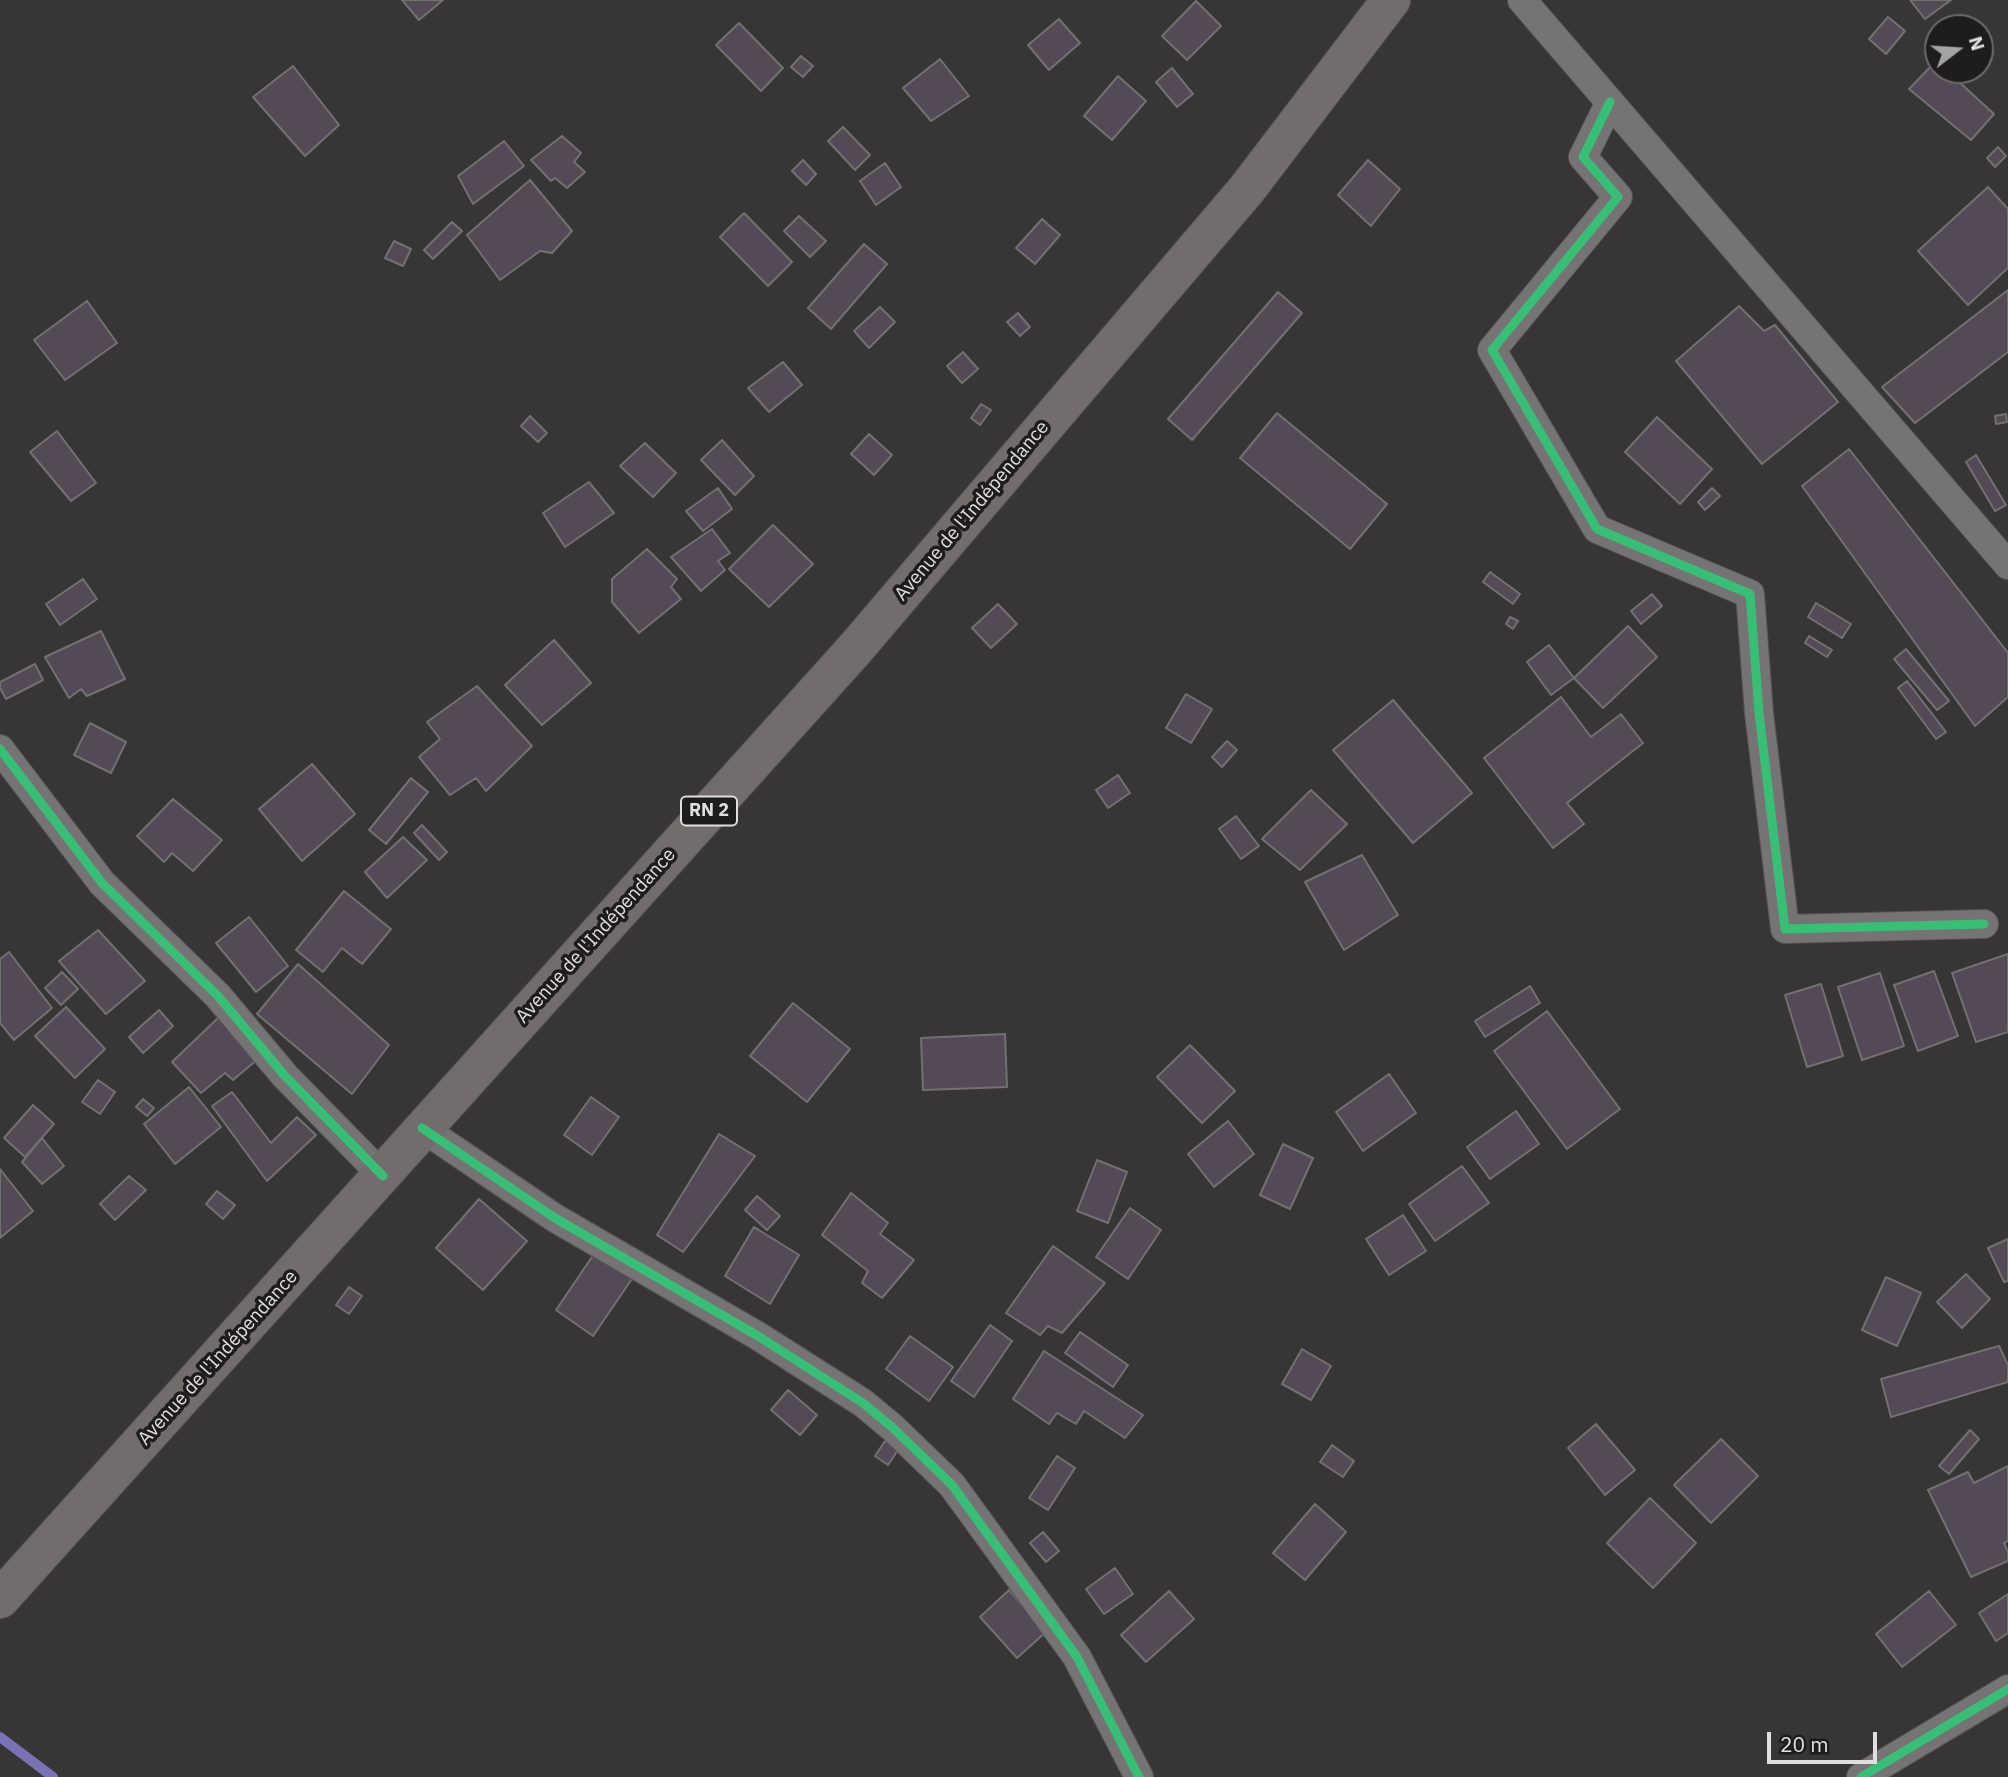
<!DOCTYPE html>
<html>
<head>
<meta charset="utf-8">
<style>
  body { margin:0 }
  #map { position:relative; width:2008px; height:1777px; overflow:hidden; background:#373536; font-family:"IBM Plex Sans",sans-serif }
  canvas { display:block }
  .north { position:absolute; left:1924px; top:14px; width:70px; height:70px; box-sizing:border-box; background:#1e1c1d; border:2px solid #6c6a6b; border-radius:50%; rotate:73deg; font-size:19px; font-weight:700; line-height:28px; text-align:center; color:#e1dee0 }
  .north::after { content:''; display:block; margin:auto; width:24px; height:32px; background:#a6a3a4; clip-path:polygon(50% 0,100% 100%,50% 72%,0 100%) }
  .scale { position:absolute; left:1767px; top:1732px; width:110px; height:32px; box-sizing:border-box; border:4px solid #e1dee0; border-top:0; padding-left:9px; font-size:21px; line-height:24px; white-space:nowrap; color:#e1dee0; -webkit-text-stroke:5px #1e1c1d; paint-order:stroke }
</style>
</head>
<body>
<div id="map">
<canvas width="2008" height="1777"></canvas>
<div class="north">N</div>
<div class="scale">20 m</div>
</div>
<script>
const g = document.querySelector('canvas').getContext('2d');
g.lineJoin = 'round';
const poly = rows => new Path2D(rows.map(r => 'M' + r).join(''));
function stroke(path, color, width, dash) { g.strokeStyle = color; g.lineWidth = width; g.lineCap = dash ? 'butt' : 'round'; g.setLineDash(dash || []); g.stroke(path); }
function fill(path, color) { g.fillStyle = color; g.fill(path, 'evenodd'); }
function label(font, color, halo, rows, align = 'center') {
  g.font = font + ' "IBM Plex Sans",sans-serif'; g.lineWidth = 7; g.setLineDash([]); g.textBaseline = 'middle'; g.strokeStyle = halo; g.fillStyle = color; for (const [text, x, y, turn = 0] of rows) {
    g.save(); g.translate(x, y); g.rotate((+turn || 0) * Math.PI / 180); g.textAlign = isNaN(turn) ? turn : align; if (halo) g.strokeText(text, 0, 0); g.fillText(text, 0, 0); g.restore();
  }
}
const stream = poly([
  [0,1737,53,1777]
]);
const building = poly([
  [402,0,443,0,419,20,402,0],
  [1910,0,1951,0,1925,19,1910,0],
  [1196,1,1221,26,1187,60,1162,36,1196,1],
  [1888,17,1905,31,1886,54,1869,39,1888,17],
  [1059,19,1080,43,1049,70,1028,45,1059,19],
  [739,23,783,68,761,91,716,45,739,23],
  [801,56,813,66,803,77,791,67,801,56],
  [940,59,969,96,931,121,903,88,940,59],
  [1936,61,1938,70,1946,70,1994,114,1971,140,1909,89,1936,61],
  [293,66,339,125,305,156,253,97,293,66],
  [1172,68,1193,94,1177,107,1156,82,1172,68],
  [1118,76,1146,101,1112,140,1084,116,1118,76],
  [843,127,870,155,855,170,828,141,843,127],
  [562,136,581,153,574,162,585,172,567,188,555,178,551,181,531,160,562,136],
  [504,141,524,166,473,204,458,176,504,141],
  [1998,147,2006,156,1995,167,1987,158,1998,147],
  [803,160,816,174,806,185,792,171,803,160],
  [1368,160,1400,189,1371,226,1338,195,1368,160],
  [885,163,901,187,876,205,860,181,885,163],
  [530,180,572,231,552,253,540,251,500,280,467,235,530,180],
  [1988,187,2008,209,2008,268,1968,305,1918,251,1988,187],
  [744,213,792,262,768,286,720,237,744,213],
  [799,216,826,241,810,257,784,231,799,216],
  [1042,219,1060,235,1035,264,1016,248,1042,219],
  [452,222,462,231,433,259,424,250,452,222],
  [394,241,411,249,403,266,385,258,394,241],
  [864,244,887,264,831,329,808,308,864,244],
  [2008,290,2008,352,1915,423,1882,387,2008,290],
  [1278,292,1302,313,1192,440,1168,419,1278,292],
  [87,301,117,343,65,380,34,340,87,301],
  [1739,306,1764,331,1775,325,1838,402,1762,464,1676,361,1739,306],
  [880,307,895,322,869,348,854,331,880,307],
  [1018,313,1030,327,1020,336,1007,322,1018,313],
  [963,352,978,369,962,383,947,366,963,352],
  [783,362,802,385,769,412,748,388,783,362],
  [981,404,991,410,980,425,971,418,981,404],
  [1277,413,1387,504,1350,549,1240,458,1277,413],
  [2006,414,2007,422,1996,424,1995,416,2006,414],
  [530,416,547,433,538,442,521,426,530,416],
  [1657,417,1712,469,1680,504,1625,452,1657,417],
  [57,431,96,483,71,501,30,452,57,431],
  [869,434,892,455,874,475,851,454,869,434],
  [722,440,754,476,735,495,701,460,722,440],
  [645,443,676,473,653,497,620,466,645,443],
  [1849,449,2008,653,2008,697,1975,726,1802,486,1849,449],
  [1976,455,2006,505,1995,511,1966,462,1976,455],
  [589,482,614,513,565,547,543,513,589,482],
  [718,488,732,509,703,531,686,511,718,488],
  [1712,488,1720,496,1705,510,1698,502,1712,488],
  [773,525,813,564,769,607,729,569,773,525],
  [712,529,730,553,718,561,725,570,701,591,671,557,712,529],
  [647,549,677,579,671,587,681,599,639,633,612,602,612,579,647,549],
  [1490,572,1520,594,1513,604,1483,582,1490,572],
  [83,579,97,599,60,625,46,604,83,579],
  [1652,594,1662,606,1641,624,1631,611,1652,594],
  [1816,603,1851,624,1842,638,1808,617,1816,603],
  [998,604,1017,624,991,648,972,628,998,604],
  [1510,617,1518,621,1513,629,1506,624,1510,617],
  [1628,626,1657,657,1603,708,1574,678,1628,626],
  [101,631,125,679,87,696,81,689,69,698,45,657,101,631],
  [1809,636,1832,650,1827,657,1805,643,1809,636],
  [554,640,591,683,542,725,505,685,554,640],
  [1549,645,1574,678,1551,695,1527,662,1549,645],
  [1906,649,1949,701,1937,710,1894,659,1906,649],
  [35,664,43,680,6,699,0,688,0,682,35,664],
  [1907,681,1946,732,1936,739,1898,688,1907,681],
  [477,686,532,746,486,791,476,778,450,795,419,757,440,739,427,722,477,686],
  [1186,694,1212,709,1191,743,1166,728,1186,694],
  [1561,697,1591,737,1621,714,1643,743,1567,803,1584,824,1553,848,1484,758,1561,697],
  [1393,700,1472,793,1413,843,1333,750,1393,700],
  [90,723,126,742,111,773,74,755,90,723],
  [1227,741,1237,750,1222,767,1212,757,1227,741],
  [312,764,355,814,302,861,259,809,312,764],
  [1118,775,1130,793,1108,808,1096,790,1118,775],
  [411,778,428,792,386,844,369,830,411,778],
  [1311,790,1347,824,1300,870,1262,839,1311,790],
  [173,799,222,840,193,871,172,853,164,862,137,836,173,799],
  [1236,816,1259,846,1241,859,1219,829,1236,816],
  [422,825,447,852,439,860,414,833,422,825],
  [403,837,427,860,387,898,365,872,403,837],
  [1362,855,1398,915,1344,950,1305,882,1362,855],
  [344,891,391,929,362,964,342,948,323,972,296,950,344,891],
  [249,917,288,966,256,992,216,943,249,917],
  [98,930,145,981,106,1014,59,961,98,930],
  [9,952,52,1008,14,1040,0,1023,0,959,9,952],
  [2008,954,2008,1032,1976,1042,1952,973,2008,954],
  [298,964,389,1045,352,1094,257,1014,298,964],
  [1934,971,1958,1036,1918,1051,1894,985,1934,971],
  [62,972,78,989,61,1005,45,988,62,972],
  [1880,973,1904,1046,1862,1060,1838,987,1880,973],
  [1821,984,1843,1056,1807,1067,1785,995,1821,984],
  [1530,986,1540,1003,1485,1037,1475,1021,1530,986],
  [793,1003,850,1049,807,1102,750,1056,793,1003],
  [66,1007,105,1049,75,1078,35,1036,66,1007],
  [159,1010,173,1026,143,1053,129,1037,159,1010],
  [1547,1011,1620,1109,1567,1149,1494,1051,1547,1011],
  [219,1017,259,1058,233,1080,225,1073,201,1093,172,1062,219,1017],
  [1005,1034,1007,1087,923,1090,921,1038,1005,1034],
  [1190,1045,1235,1091,1202,1123,1157,1077,1190,1045],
  [1389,1074,1416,1113,1363,1151,1336,1112,1389,1074],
  [98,1080,115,1092,100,1114,82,1102,98,1080],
  [189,1087,221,1127,175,1164,144,1124,189,1087],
  [232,1092,271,1143,297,1117,316,1135,267,1181,212,1106,232,1092],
  [591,1097,619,1117,592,1155,564,1135,591,1097],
  [143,1099,154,1108,147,1116,136,1107,143,1099],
  [33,1105,54,1124,25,1157,4,1138,33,1105],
  [1516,1111,1539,1144,1490,1179,1467,1147,1516,1111],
  [1228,1121,1254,1154,1214,1187,1188,1154,1228,1121],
  [719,1134,755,1156,683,1252,657,1235,719,1134],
  [42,1138,64,1166,42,1184,22,1162,42,1138],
  [1283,1144,1313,1158,1290,1209,1260,1195,1283,1144],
  [1097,1160,1127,1172,1108,1223,1077,1211,1097,1160],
  [1462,1166,1489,1203,1435,1241,1409,1204,1462,1166],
  [0,1169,33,1211,0,1238,0,1169],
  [129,1176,146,1190,115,1220,100,1204,129,1176],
  [217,1191,235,1205,223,1219,206,1204,217,1191],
  [851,1193,888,1223,880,1234,914,1260,882,1298,862,1283,868,1271,822,1235,851,1193],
  [757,1196,780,1216,767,1230,745,1210,757,1196],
  [479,1199,527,1241,483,1290,436,1248,479,1199],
  [1130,1208,1161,1230,1128,1279,1096,1257,1130,1208],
  [1403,1215,1426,1251,1389,1275,1366,1239,1403,1215],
  [754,1227,799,1255,770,1304,725,1276,754,1227],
  [2008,1239,2008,1281,2004,1282,1988,1248,2008,1239],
  [1053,1246,1105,1283,1062,1333,1048,1326,1040,1335,1006,1313,1053,1246],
  [596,1251,634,1276,593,1336,556,1310,596,1251],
  [1966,1274,1990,1299,1962,1328,1937,1302,1966,1274],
  [1886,1277,1921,1293,1897,1346,1862,1330,1886,1277],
  [349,1287,362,1296,349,1314,336,1305,349,1287],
  [990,1325,1012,1341,974,1397,951,1381,990,1325],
  [1080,1332,1128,1365,1113,1387,1065,1353,1080,1332],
  [910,1336,953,1367,929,1401,886,1369,910,1336],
  [1999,1346,2008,1365,2008,1382,1891,1417,1881,1379,1999,1346],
  [1302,1349,1331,1366,1311,1400,1282,1384,1302,1349],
  [1044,1351,1143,1415,1125,1438,1084,1411,1076,1424,1057,1413,1049,1424,1013,1399,1044,1351],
  [788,1390,817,1415,800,1435,771,1410,788,1390],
  [1596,1424,1635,1470,1605,1495,1568,1448,1596,1424],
  [1970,1430,1979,1439,1949,1474,1939,1466,1970,1430],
  [1721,1439,1758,1476,1711,1523,1674,1485,1721,1439],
  [885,1441,898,1450,888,1465,875,1456,885,1441],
  [1332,1445,1354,1461,1343,1477,1320,1462,1332,1445],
  [1057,1456,1075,1468,1048,1510,1029,1498,1057,1456],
  [2008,1466,2008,1541,2004,1543,2008,1552,2008,1561,1971,1577,1928,1490,1968,1472,1974,1483,2008,1466],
  [1650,1498,1696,1543,1653,1588,1607,1543,1650,1498],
  [1315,1504,1346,1532,1305,1580,1273,1553,1315,1504],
  [1043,1532,1059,1551,1046,1562,1030,1543,1043,1532],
  [1115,1568,1133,1594,1104,1614,1086,1589,1115,1568],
  [1009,1590,1046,1632,1017,1658,980,1617,1009,1590],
  [1169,1591,1194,1619,1146,1662,1121,1635,1169,1591],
  [1929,1591,1956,1625,1902,1667,1876,1634,1929,1591],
  [2008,1594,2008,1633,1996,1641,1979,1613,2008,1594]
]);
const street = poly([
  [1522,0,2008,565],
  [1610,102,1583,157,1618,197,1492,350,1597,529,1750,594,1759,713,1785,929,1984,924],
  [0,749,102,883,218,996,285,1076,383,1176],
  [422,1128,555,1218,758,1336,863,1403,893,1428,952,1485,1077,1657,1139,1777],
  [1861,1777,2008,1689]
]);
const primary = poly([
  [0,1599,855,649,1247,189,1391,0]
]);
const cycleway = poly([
  [1610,102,1583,157,1618,197,1492,350,1597,529,1750,594,1759,713,1785,929,1984,924],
  [0,749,102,883,218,996,285,1076,383,1176],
  [422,1128,555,1218,758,1336,863,1403,893,1428,952,1485,1077,1657,1139,1777],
  [1861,1777,2008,1689]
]);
const shields = [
  [709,811,56]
];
const shieldNames = [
  ["RN 2",709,811]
];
const streetNames = [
  ["Avenue de l'Indépendance",972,511,-50],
  ["Avenue de l'Indépendance",596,936,-48],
  ["Avenue de l'Indépendance",218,1358,-48]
];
stroke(stream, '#7a72b5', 10);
fill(building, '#544956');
stroke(building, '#727172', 2);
stroke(street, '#555454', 30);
stroke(primary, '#555454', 40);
stroke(street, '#757374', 28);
stroke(primary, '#736c6c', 38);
stroke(cycleway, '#3abd76', 9);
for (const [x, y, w] of shields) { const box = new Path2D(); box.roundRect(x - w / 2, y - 14.5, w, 29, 5); g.fillStyle = '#1e1c1d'; g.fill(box); stroke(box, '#e1dee0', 2); }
label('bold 18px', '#e1dee0', null, shieldNames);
label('19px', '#e1dee0', '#1e1c1d', streetNames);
</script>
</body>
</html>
